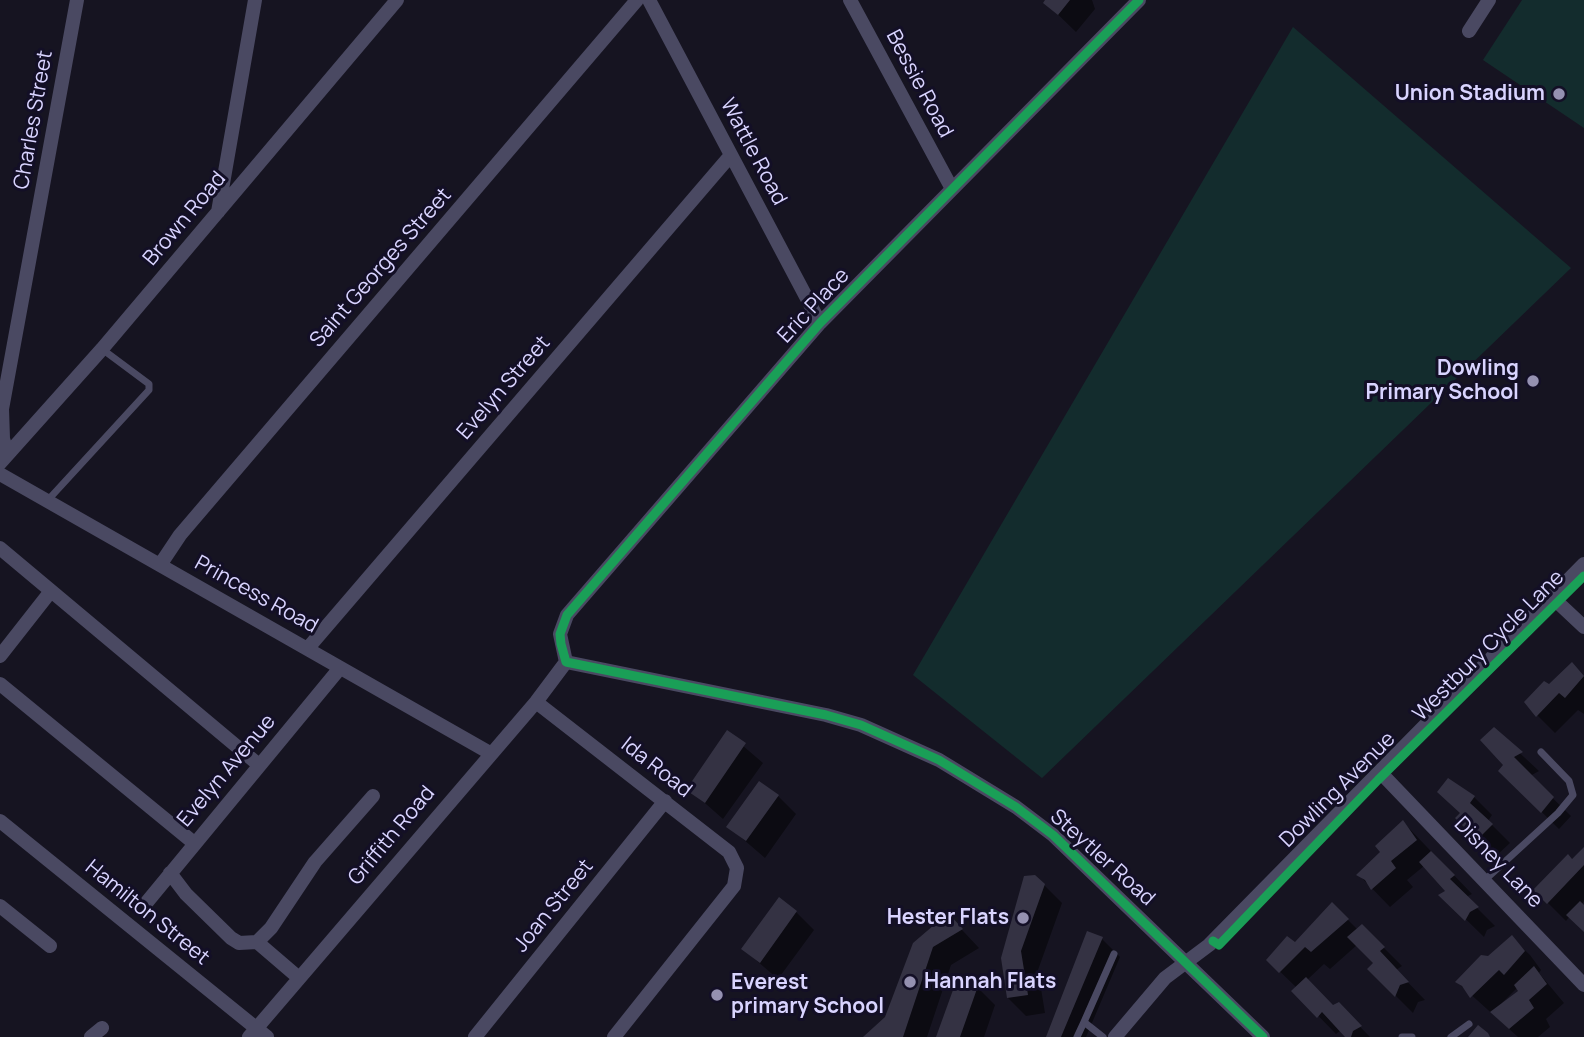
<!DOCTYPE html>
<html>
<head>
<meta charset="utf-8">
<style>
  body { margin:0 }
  canvas { display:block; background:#161421 }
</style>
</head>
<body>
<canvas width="1584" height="1037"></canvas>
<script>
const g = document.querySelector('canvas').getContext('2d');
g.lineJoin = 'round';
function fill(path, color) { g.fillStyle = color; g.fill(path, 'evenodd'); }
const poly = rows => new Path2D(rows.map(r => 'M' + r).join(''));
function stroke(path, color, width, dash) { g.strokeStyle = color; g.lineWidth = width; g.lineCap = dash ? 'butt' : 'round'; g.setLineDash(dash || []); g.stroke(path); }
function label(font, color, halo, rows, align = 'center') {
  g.font = font + ' Manrope,sans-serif'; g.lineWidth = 6; g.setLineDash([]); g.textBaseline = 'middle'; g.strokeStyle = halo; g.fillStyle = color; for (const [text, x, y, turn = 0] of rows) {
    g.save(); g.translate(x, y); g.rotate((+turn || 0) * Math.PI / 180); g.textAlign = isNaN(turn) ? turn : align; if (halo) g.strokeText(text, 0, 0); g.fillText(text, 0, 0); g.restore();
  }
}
const green = poly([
  [1522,0,1584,0,1584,128,1483,60],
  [1293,27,1571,268,1042,778,913,675]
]);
const shadow = poly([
  [1047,0,1092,0,1095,9,1076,32,1045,2],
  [1584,676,1584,714,1578,710,1555,733,1537,715,1550,687],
  [1494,729,1539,771,1530,776,1571,816,1559,829,1500,771,1506,765],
  [728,733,763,763,723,819,689,789],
  [778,796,796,814,765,858,729,827],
  [1474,797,1492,815,1488,821,1510,843,1496,856,1458,818],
  [1403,822,1472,894,1466,897,1495,926,1487,930,1484,937,1441,895,1447,891,1424,866,1407,880,1413,887,1390,907,1359,875,1383,852],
  [1584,849,1584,901,1581,905,1584,908,1584,930,1570,916,1566,921,1535,890],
  [1044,885,1062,903,1038,970,1045,1013,1026,1016,1008,998,1003,958],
  [1332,904,1358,930,1362,926,1402,966,1396,970,1425,1000,1418,1002,1413,1013,1369,969,1376,963,1357,945,1330,969,1324,964,1307,980,1333,1007,1338,1004,1370,1037,1347,1037,1341,1030,1336,1034,1294,991,1297,988,1268,960,1295,945],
  [796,912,814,930,778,979,743,949],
  [948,915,979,948,951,965,927,1037,865,1037,887,1018],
  [1088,933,1102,939,1120,957,1086,1037,1047,1037],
  [1512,938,1530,955,1541,970,1539,973,1564,1003,1546,1019,1550,1027,1538,1037,1518,1037,1457,982],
  [1518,987,1521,991,1503,1005,1502,1003],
  [977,987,995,1005,984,1037,938,1037]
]);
const building = poly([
  [1045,0,1070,0,1058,15,1043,3],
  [1572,662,1584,676,1565,698,1559,693,1536,717,1524,702,1544,681,1549,684],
  [1494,727,1523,752,1514,757,1554,797,1541,813,1498,771,1503,765,1480,740],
  [727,730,746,743,705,803,686,790],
  [1448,778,1475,796,1470,803,1493,824,1477,840,1455,818,1460,813,1437,792],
  [759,781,779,795,746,841,726,827],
  [1403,820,1417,840,1391,861,1396,868,1371,890,1365,880,1356,875,1380,852,1375,846],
  [1584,847,1584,865,1547,904,1533,890,1568,854,1572,859],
  [1431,851,1455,875,1450,879,1479,907,1470,912,1465,921,1438,895,1445,891,1419,862],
  [1035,875,1045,884,1021,951,1028,995,1007,998,1001,958,1024,876],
  [779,897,797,911,760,963,741,949],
  [1580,901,1584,905,1584,932,1566,915],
  [1332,902,1349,919,1311,952,1305,947,1279,973,1266,960,1287,936,1295,942],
  [948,913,963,929,933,947,903,1037,863,1037,885,1017,913,943],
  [1362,924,1385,947,1380,951,1409,982,1400,985,1395,997,1367,969,1373,963,1347,937],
  [1087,931,1103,937,1061,1037,1046,1037],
  [1512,935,1525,951,1504,975,1499,970,1470,998,1462,986,1455,982,1481,955,1488,956],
  [1534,966,1547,984,1529,1000,1534,1008,1509,1029,1490,1012,1518,991,1514,985],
  [1306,977,1333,1005,1339,1002,1362,1026,1353,1031,1351,1037,1345,1037,1322,1012,1317,1018,1291,991],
  [957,979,978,986,960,1037,936,1037],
  [1478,1025,1488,1033,1490,1037,1468,1037]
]);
const service = poly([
  [48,500,149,390,149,384,102,349],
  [1486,879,1558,813,1573,795,1569,781,1541,752],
  [1077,1037,1084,1022],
  [1103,1037,1084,1022,1114,954],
  [1402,1037,1412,1037],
  [1451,1037,1469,1024]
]);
const minor = poly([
  [649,0,820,323],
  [850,0,951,187],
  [1469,31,1489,0],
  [218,212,255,0],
  [8,454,3,439,2,409,77,0],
  [0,463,102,349,397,0],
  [0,474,490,753],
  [0,548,259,765],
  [160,565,180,535,637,0],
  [1552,597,1584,627],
  [308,648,731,155],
  [0,656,51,591],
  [566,662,560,634,567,615,820,323,1139,0],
  [566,662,826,715,861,725,939,760,1016,807,1053,835,1263,1037],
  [0,684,194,843],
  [536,702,729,852,737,868,734,886,614,1037],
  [1380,772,1584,985],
  [0,821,267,1037],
  [170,873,186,894,231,938,239,943,257,942,271,928,315,862,373,796],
  [147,902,340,668],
  [0,906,50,946],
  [257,942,299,978],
  [91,1037,102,1028],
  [249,1037,536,702,566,662],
  [475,1037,665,801],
  [1115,1037,1165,978,1209,945,1584,564]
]);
const cycleway = poly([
  [1139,0,820,323,567,615,560,634,561,644,566,662,826,715,861,725,939,760,1016,807,1053,835,1263,1037],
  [1213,941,1219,945,1378,780,1584,576]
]);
const markers = [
  [1559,94,7,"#9591b1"],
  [1533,381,7,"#9591b1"],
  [1023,918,7,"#9591b1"],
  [910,982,7,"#9591b1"],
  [717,995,7,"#9591b1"]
];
const streetNames = [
  ["Bessie Road",919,84,62],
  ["Charles Street",34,120,-80],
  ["Wattle Road",753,152,62],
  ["Brown Road",185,219,-50],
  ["Saint Georges Street",381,268,-49],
  ["Eric Place",814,306,-47],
  ["Evelyn Street",504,388,-49],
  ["Princess Road",256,595,29],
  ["Westbury Cycle Lane",1489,646,-45],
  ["Ida Road",656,768,38],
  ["Evelyn Avenue",227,771,-50],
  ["Dowling Avenue",1338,790,-45],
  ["Griffith Road",392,836,-50],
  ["Steytler Road",1102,858,42],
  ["Disney Lane",1498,863,46],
  ["Joan Street",554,906,-51],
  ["Hamilton Street",147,913,39]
];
const poiNames = [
  ["Union Stadium",1545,94],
  ["Dowling",1519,369],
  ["Primary School",1519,393],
  ["Hester Flats",1009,918],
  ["Hannah Flats",924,982,"left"],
  ["Everest",731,983,"left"],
  ["primary School",731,1007,"left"]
];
fill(green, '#132c2d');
fill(shadow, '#0007');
fill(building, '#343243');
stroke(service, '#4a4962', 7);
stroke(minor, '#4a4962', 14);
stroke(cycleway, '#1a9f57', 9);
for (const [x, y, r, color] of markers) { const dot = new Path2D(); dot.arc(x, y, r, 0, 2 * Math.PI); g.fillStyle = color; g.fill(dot); stroke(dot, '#130f26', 2.5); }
label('21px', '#d9d4ff', '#130f26', streetNames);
label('bold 21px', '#d9d4ff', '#130f26', poiNames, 'right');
</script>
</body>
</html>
